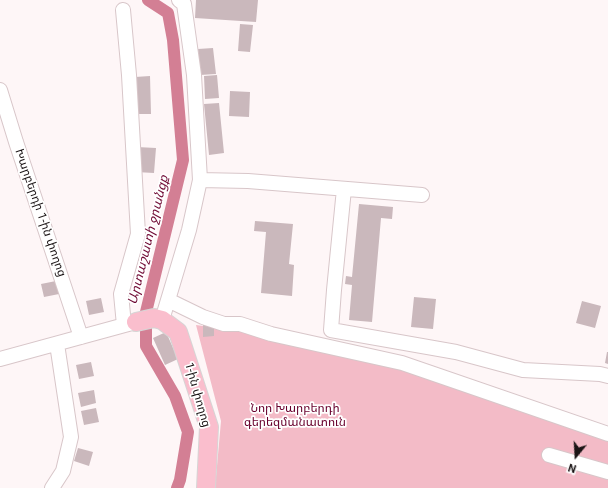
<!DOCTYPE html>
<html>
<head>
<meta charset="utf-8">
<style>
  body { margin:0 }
  #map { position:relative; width:608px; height:488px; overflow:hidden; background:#fef6f7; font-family:Roboto,sans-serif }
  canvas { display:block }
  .north { position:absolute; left:556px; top:436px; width:40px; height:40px; -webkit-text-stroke:3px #fff; paint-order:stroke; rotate:198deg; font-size:11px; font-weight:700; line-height:16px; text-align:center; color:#1a1415 }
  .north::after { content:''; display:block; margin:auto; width:14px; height:18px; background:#1a1415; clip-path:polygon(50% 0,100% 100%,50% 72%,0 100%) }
</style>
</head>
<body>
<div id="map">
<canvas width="608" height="488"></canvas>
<div class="north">N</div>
</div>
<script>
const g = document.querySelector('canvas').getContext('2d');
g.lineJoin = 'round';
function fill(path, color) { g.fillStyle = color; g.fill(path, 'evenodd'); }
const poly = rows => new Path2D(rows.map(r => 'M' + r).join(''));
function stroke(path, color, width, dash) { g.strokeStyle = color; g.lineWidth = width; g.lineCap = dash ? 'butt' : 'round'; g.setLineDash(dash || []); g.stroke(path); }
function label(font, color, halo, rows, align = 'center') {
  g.font = font + ' Roboto,"Noto Sans Armenian",sans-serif'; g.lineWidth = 3.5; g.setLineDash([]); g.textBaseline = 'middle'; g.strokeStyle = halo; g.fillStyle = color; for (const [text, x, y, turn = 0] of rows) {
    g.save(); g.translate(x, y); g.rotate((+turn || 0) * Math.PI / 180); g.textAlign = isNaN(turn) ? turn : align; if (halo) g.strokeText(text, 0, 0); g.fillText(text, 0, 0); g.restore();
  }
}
const green = poly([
  [196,325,254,333,399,365,608,437,608,488,215,488,221,421]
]);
const canal = poly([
  [148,0,168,13,173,40,183,160,146,312,146,346,175,396,188,432,180,480,177,488]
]);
const building = poly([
  [196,0,258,0,256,22,195,18],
  [240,24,253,25,250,52,238,51],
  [213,48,216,74,200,75,198,49],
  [217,75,219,98,205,99,204,76],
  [150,76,151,114,137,114,135,77],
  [230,91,250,92,249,117,229,116],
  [219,103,224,153,209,155,204,104],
  [137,147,156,148,154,173,136,172],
  [359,204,393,207,392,219,381,218,372,322,349,320,352,285,345,284,346,276,352,277],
  [255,221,293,224,289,264,294,265,292,296,261,293,266,232,254,231],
  [56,281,59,294,44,297,41,284],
  [414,297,436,299,433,329,411,327],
  [101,298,104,312,89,315,86,301],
  [582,301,601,306,595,328,576,323],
  [203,322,214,322,214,336,203,337],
  [166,332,178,359,165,365,153,338],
  [607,352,608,352,608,364,605,363],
  [91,362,94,376,79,379,76,365],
  [94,390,96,403,81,407,78,393],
  [96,408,99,422,84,425,81,411],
  [78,448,93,452,89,466,74,461]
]);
const minor = poly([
  [123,10,129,75,138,234,121,294,124,325],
  [0,90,16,142,81,337],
  [200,180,248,181,422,195],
  [344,189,334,290,331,330,456,352,523,370,600,374,608,376],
  [168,300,203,317,224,324,240,324,271,334,402,363,608,434],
  [162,320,189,230,200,180,194,75,184,4,179,0],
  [0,359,132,323],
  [549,455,608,472],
  [52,488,63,471,71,437,57,344]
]);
const major = poly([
  [136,322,154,318,162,320,178,332,209,427,206,488]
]);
const streetNames = [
  ["Խարբերդի 1-ին փողոց",40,213,71],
  ["1-ին փողոց",197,395,74]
];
const parkNames = [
  ["Նոր Խարբերդի",295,409],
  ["գերեզմանատուն",295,423]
];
const waterNames = [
  ["Արտաշատի ջրանցք",149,240,-76]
];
fill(green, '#f3bbc7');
stroke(canal, '#d37f94', 12);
fill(building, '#cab8bc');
stroke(minor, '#d8c6c9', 16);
stroke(major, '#d6d5d5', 20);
stroke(minor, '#fff', 14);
stroke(major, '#fabecd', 18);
label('12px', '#1a1415', '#fff', streetNames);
label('12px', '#68002d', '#fff', parkNames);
label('italic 13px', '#700a34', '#fff', waterNames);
</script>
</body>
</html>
